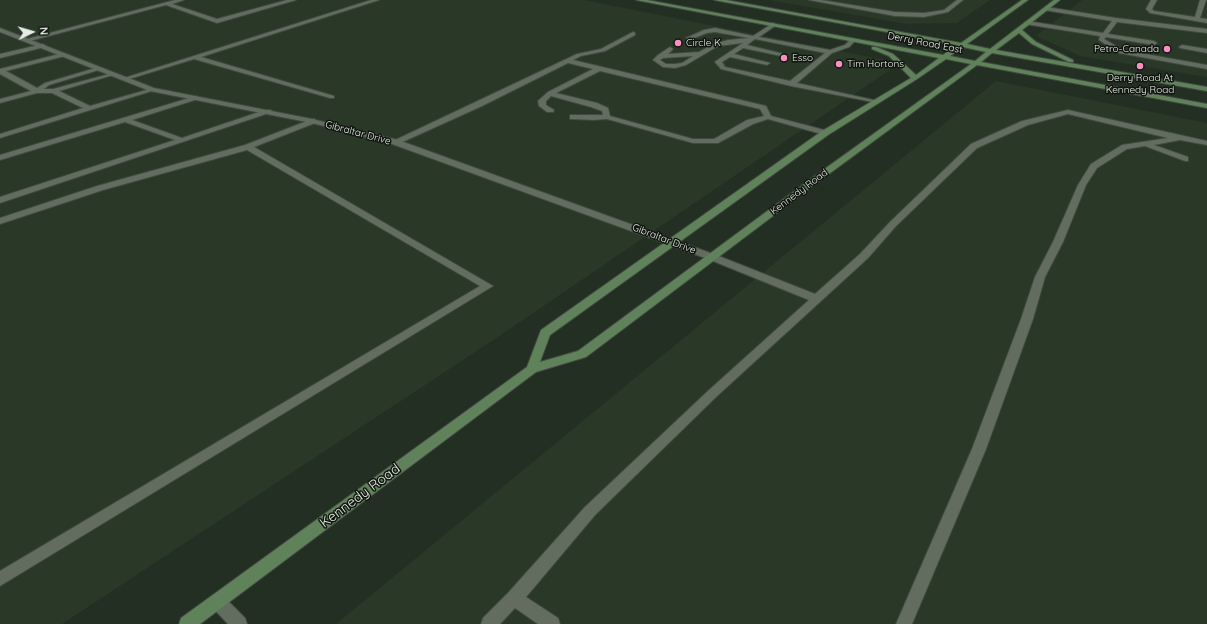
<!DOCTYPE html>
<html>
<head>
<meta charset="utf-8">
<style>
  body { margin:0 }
  #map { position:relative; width:1207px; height:624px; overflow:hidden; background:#242f23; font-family:Quicksand,sans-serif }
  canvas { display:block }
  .north { position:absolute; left:12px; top:12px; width:40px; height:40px; -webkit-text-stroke:3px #111510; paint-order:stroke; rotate:85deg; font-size:11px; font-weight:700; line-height:16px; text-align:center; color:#e5ece4 }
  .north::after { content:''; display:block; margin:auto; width:14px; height:18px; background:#e5ece4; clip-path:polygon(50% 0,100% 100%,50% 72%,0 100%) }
</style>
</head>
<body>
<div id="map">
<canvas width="1207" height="624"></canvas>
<div class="north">N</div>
</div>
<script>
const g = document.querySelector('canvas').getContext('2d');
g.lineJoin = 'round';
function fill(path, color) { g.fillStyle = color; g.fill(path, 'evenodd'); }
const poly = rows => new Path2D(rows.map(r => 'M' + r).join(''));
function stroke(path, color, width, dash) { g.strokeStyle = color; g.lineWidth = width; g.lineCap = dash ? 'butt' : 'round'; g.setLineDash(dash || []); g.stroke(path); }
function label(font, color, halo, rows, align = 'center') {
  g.font = font + ' Quicksand,sans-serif'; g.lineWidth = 3; g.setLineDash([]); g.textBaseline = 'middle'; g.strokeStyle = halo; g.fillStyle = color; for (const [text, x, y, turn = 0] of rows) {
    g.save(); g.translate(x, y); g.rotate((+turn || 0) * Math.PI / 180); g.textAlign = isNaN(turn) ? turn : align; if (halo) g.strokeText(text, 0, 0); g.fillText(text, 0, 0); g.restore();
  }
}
const built = poly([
  [0,0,584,0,900,63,501,335,62,624,0,624],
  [768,0,990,0,957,23,907,24],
  [1082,0,1207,0,1207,77,1080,56,1036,36],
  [996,81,1207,123,1207,624,336,624]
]);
const service = poly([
  [175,0,184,0,172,4,217,19,287,0,296,0,217,23,166,5,26,42,23,40,175,0],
  [371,0,379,0,201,57,334,96,334,98,330,98,194,59,126,80,121,79,371,0],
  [809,0,821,0,895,12,924,13,944,10,957,0,963,0,948,12,924,17,895,16,809,0],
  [1151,0,1157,0,1152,9,1154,11,1195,17,1200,0,1206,0,1200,18,1207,19,1207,23,1150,13,1146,9,1151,0],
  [1046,7,1116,18,1207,29,1207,33,1117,22,1108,34,1154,41,1157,43,1154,45,1106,37,1104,39,1123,50,1207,65,1207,69,1119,53,1099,40,1100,36,1025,24,1024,23,1027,21,1103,33,1112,21,1044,10,1044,8,1046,7],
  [773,23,775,24,775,26,759,37,830,50,845,45,851,39,855,39,855,41,849,47,832,53,797,83,878,101,878,103,791,86,721,69,715,62,716,61,743,43,718,46,686,65,675,68,663,67,653,60,658,55,670,47,673,49,668,54,699,52,714,44,728,40,749,38,715,32,707,33,689,40,686,38,704,30,715,28,753,36,773,23],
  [755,39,825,53,790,81,725,67,722,62,730,57,767,65,770,63,734,54,743,48,781,56,784,54,747,45,755,39],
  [693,56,682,63,675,64,666,64,660,60,663,58,693,56],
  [633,32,635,33,635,35,605,51,581,56,573,60,766,106,771,116,828,131,829,133,825,135,768,119,753,124,718,143,693,143,607,119,594,120,570,119,570,115,603,115,602,111,591,107,551,96,546,101,546,105,554,110,553,112,547,112,539,106,538,101,548,92,593,69,568,63,482,106,398,144,395,144,391,142,577,54,601,49,633,32],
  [600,71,760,109,764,116,747,120,714,139,693,139,610,116,608,108,597,103,556,93,600,71],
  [43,44,46,46,45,47,0,58,0,54,43,44],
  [1182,45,1207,49,1207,53,1180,48,1179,47,1182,45],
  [63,53,65,54,65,56,6,71,37,88,45,83,99,67,102,69,49,85,44,89,53,89,113,73,113,75,59,91,90,106,150,89,155,90,0,138,0,134,83,108,52,93,37,93,0,103,0,99,31,91,0,74,0,69,63,53],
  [196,96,199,98,198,99,132,120,182,138,265,110,271,110,272,112,0,203,0,197,175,140,125,122,0,160,0,155,196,96],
  [1068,110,1207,141,1207,145,1180,140,1154,145,1188,157,1188,161,1185,161,1145,146,1127,149,1097,168,1086,185,1063,242,1045,277,1033,319,986,449,912,624,896,624,972,449,1021,319,1035,277,1053,242,1078,185,1091,164,1122,145,1168,138,1068,114,1028,125,977,148,896,226,868,258,716,397,595,515,526,597,558,618,560,624,538,624,515,608,500,624,481,624,483,618,508,593,585,507,708,391,809,300,708,259,707,257,708,255,716,255,815,294,860,254,890,222,971,144,1022,121,1068,110],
  [312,119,315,119,315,123,254,147,493,286,0,586,0,571,480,286,247,150,103,190,0,224,0,218,97,186,245,145,312,119],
  [218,594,224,597,245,618,247,624,228,624,212,607,210,602,212,597,218,594]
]);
const minor = poly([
  [0,28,154,88,312,119,398,140,716,255,717,257,712,260,708,259,392,144,312,123,150,91,0,32,0,28]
]);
const secondary = poly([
  [636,0,647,0,943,55,957,45,714,0,726,0,961,43,1022,0,1028,0,967,44,990,49,1054,0,1060,0,1022,30,1036,42,1073,60,1073,62,1069,62,1032,44,1019,33,996,50,1207,87,1207,91,992,53,981,62,1207,104,1207,108,977,65,818,182,586,357,536,372,200,624,179,624,181,618,527,367,541,330,822,131,911,78,889,56,872,49,872,47,876,47,893,54,916,75,939,58,636,0],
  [963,47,986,52,975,61,950,56,963,47],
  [946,59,971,64,812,178,578,351,540,362,550,335,828,135,917,79,946,59]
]);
const markers = [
  [678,43,4,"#fc8fc2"],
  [1167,49,4,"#fc8fc2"],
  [784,58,4,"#fc8fc2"],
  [839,64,4,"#fc8fc2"],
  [1140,66,4,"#fc8fc2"]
];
const farPoinames = [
  ["Circle K",686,43],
  ["Petro-Canada",1159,49,"right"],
  ["Esso",792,58],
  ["Tim Hortons",847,64],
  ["Derry Road At",1140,78,"center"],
  ["Kennedy Road",1140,90,"center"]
];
const farStreetnames = [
  ["Derry Road East",925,43,11],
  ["Gibraltar Drive",358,133,15],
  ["Kennedy Road",799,192,-37],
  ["Gibraltar Drive",664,239,21]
];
const nearStreetnames = [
  ["Kennedy Road",360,496,-37]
];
fill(built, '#293827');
stroke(service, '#414a40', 2);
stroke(minor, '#414a40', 2);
stroke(secondary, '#414a40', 2);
fill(service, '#626d60');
fill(minor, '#626d60');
fill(secondary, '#60825b');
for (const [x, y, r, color] of markers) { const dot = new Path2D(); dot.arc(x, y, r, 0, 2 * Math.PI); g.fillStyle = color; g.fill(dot); stroke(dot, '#111510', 1.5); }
label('10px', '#e5ece4', '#111510', farPoinames, 'left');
label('10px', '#e5ece4', '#111510', farStreetnames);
label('14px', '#e5ece4', '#111510', nearStreetnames);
</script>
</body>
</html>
